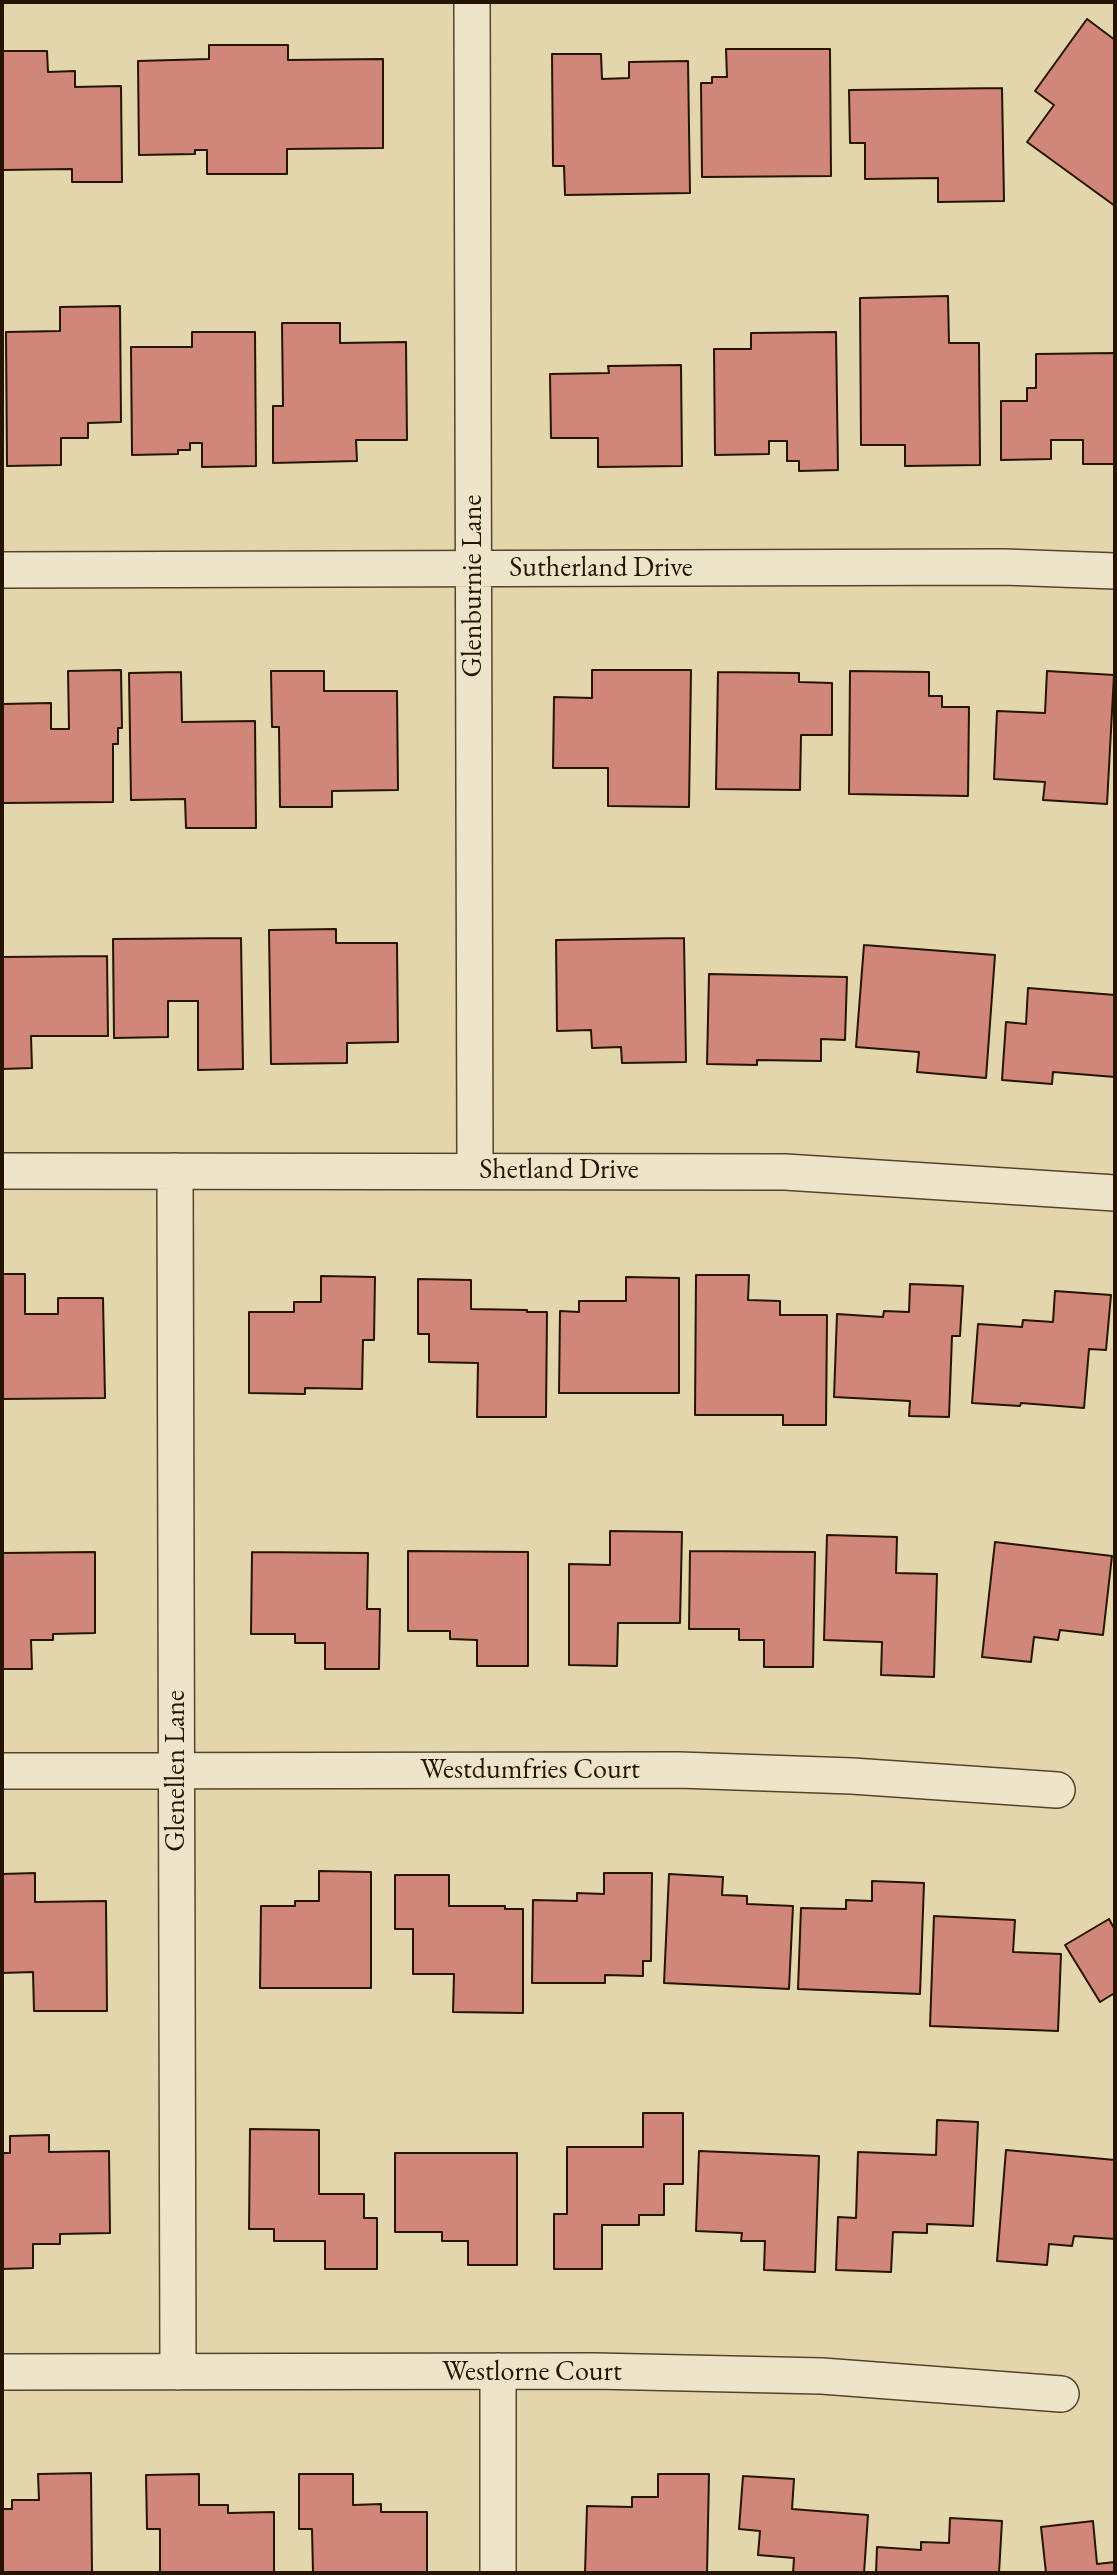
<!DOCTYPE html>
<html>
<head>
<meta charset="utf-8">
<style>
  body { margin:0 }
  #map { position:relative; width:1117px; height:2575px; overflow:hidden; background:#e3d6ad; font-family:"EB Garamond",serif }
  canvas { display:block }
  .frame { position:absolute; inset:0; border:4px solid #261400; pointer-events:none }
</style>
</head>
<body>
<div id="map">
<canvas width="1117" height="2575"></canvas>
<div class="frame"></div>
</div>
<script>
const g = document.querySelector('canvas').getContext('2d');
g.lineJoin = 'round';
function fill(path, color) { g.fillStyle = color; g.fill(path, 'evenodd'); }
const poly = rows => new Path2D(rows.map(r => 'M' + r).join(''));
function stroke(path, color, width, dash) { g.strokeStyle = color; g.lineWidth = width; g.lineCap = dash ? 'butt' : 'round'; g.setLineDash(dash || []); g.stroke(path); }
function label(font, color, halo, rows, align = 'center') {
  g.font = font + ' "EB Garamond",serif'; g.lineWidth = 6; g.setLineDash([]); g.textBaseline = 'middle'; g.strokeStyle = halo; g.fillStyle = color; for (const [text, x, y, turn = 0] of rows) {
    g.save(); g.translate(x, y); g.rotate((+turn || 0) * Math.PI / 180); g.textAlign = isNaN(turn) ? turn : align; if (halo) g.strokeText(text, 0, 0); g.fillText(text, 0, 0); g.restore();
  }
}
const building = poly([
  [1087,19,1115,40,1115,206,1027,142,1054,105,1035,91,1087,19],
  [209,45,288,45,288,60,383,59,383,148,287,149,287,174,207,174,207,150,195,150,195,154,139,155,138,61,209,59,209,45],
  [726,49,830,49,831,176,702,177,701,83,712,83,712,77,727,77,726,49],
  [2,51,47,51,48,72,75,71,75,87,121,86,122,182,72,182,72,169,2,170,2,51],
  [552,54,601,54,602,79,629,78,629,62,688,61,690,193,565,195,564,166,553,166,552,54],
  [1002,88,1004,201,938,202,938,178,865,179,865,143,850,143,849,90,1002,88],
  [948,296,949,343,979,343,980,465,905,466,905,445,861,445,860,298,948,296],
  [120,306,121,422,88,423,88,438,61,438,61,465,7,466,6,332,60,331,60,307,120,306],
  [282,323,340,323,340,343,406,342,407,440,356,440,357,461,273,463,273,406,283,406,282,323],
  [192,332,255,332,256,466,202,467,202,443,190,443,190,450,178,450,178,454,132,455,131,347,192,347,192,332],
  [836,332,838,470,799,471,799,461,787,461,787,441,769,441,769,454,715,455,714,349,751,349,751,333,836,332],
  [1115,353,1115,464,1083,464,1083,440,1051,440,1051,459,1001,460,1001,401,1027,401,1027,388,1036,388,1036,354,1115,353],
  [681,365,682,466,598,467,598,438,551,438,550,374,609,373,608,366,681,365],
  [121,670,122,728,118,728,118,744,113,744,113,802,2,803,2,704,51,703,51,729,69,729,68,671,121,670],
  [592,670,691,670,689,807,608,806,608,768,553,768,554,697,592,698,592,670],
  [271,671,324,671,324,691,397,691,398,790,332,791,332,807,280,807,279,727,272,727,271,671],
  [850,671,929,672,929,696,942,696,942,707,969,707,968,796,849,794,850,671],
  [1047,671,1114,675,1107,804,1043,800,1045,782,994,779,997,711,1045,713,1047,671],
  [181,672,182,722,255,721,256,828,186,828,185,799,131,800,129,673,181,672],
  [718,672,799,673,799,682,832,683,832,735,801,735,800,790,716,789,718,672],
  [336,929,336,943,397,943,398,1042,347,1043,347,1063,271,1064,269,930,336,929],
  [241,938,243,1069,198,1070,198,1001,168,1001,168,1037,114,1038,113,939,241,938],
  [684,938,686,1062,622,1063,621,1047,592,1048,591,1030,557,1031,556,940,684,938],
  [864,945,995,955,986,1078,917,1072,919,1052,856,1047,864,945],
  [107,956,108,1036,31,1036,32,1068,2,1069,2,957,107,956],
  [709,974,847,977,845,1040,821,1039,821,1061,757,1060,757,1065,707,1064,709,974],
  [1028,988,1115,995,1115,1077,1053,1072,1052,1084,1002,1080,1006,1022,1026,1024,1028,988],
  [2,1274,25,1274,25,1314,58,1314,58,1298,103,1298,105,1398,2,1399,2,1274],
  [696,1275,749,1275,748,1300,780,1301,780,1315,827,1315,826,1425,783,1425,783,1415,695,1415,696,1275],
  [321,1276,375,1277,374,1340,363,1340,362,1389,305,1388,305,1394,249,1393,249,1312,294,1312,294,1302,321,1302,321,1276],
  [626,1277,679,1278,679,1393,559,1393,560,1311,579,1312,579,1301,626,1301,626,1277],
  [418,1279,471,1280,471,1309,527,1310,527,1312,547,1312,546,1417,477,1417,478,1363,429,1362,429,1334,418,1334,418,1279],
  [910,1284,963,1286,960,1336,952,1336,949,1417,909,1416,910,1401,834,1397,837,1314,883,1317,884,1311,909,1312,910,1284],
  [1055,1291,1111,1295,1106,1350,1089,1349,1084,1408,1021,1403,1020,1406,972,1403,978,1324,1022,1327,1023,1320,1053,1322,1055,1291],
  [610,1531,682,1532,680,1623,618,1623,617,1666,569,1665,569,1564,610,1565,610,1531],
  [827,1535,897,1537,896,1573,937,1574,934,1677,881,1675,882,1642,824,1640,827,1535],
  [995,1542,1112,1556,1103,1635,1060,1630,1058,1640,1034,1637,1031,1662,982,1657,995,1542],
  [408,1551,528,1552,528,1666,477,1666,477,1640,450,1639,450,1631,408,1631,408,1551],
  [690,1551,815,1552,813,1667,764,1667,764,1640,739,1640,739,1629,689,1629,690,1551],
  [95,1552,95,1633,53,1634,53,1640,31,1640,32,1669,2,1669,2,1553,95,1552],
  [252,1552,368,1553,367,1609,380,1609,379,1669,325,1669,325,1643,295,1643,295,1634,251,1634,252,1552],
  [319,1871,371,1872,371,1988,260,1988,261,1906,295,1906,295,1901,319,1901,319,1871],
  [35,1873,35,1902,106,1901,107,2011,34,2011,33,1972,2,1973,2,1874,35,1873],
  [604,1873,652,1873,651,1961,643,1961,643,1976,605,1975,605,1983,532,1983,533,1900,577,1901,577,1893,604,1894,604,1873],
  [669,1874,723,1877,722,1895,747,1896,747,1904,793,1906,789,1989,664,1983,669,1874],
  [395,1875,449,1875,449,1906,505,1906,505,1909,523,1909,523,2013,453,2012,454,1974,413,1974,413,1929,395,1929,395,1875],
  [872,1881,924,1883,920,1994,798,1989,801,1908,846,1909,846,1900,872,1901,872,1881],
  [934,1916,1015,1920,1013,1952,1061,1954,1058,2031,930,2026,934,1916],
  [1109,1919,1115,1930,1115,1997,1113,1994,1100,2002,1065,1945,1109,1919],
  [643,2113,683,2113,683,2184,664,2184,664,2215,639,2215,639,2225,602,2225,602,2269,554,2269,554,2214,567,2214,567,2147,643,2147,643,2113],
  [937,2120,978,2122,973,2226,927,2224,927,2233,893,2232,891,2272,836,2270,838,2217,856,2218,858,2152,936,2155,937,2120],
  [250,2129,319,2130,319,2194,364,2194,364,2218,377,2218,377,2269,325,2269,325,2241,274,2241,274,2229,249,2229,250,2129],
  [49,2135,49,2152,109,2151,110,2233,60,2234,60,2244,33,2244,33,2268,2,2269,2,2153,10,2153,10,2136,49,2135],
  [1006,2150,1115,2160,1115,2239,1074,2236,1072,2246,1049,2244,1047,2265,997,2261,1006,2150],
  [699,2151,819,2156,815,2272,764,2270,765,2241,741,2241,742,2233,696,2231,699,2151],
  [395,2153,517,2153,517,2265,468,2265,468,2241,442,2241,442,2232,395,2232,395,2153],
  [91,2473,92,2573,2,2573,2,2509,12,2509,12,2500,39,2500,38,2474,91,2473],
  [199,2474,199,2505,228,2505,228,2513,274,2512,274,2573,160,2573,160,2529,147,2529,146,2475,199,2474],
  [299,2474,353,2474,353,2505,381,2504,381,2512,427,2512,427,2573,313,2573,312,2529,299,2529,299,2474],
  [658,2474,709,2474,707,2573,585,2573,587,2506,632,2507,632,2497,658,2497,658,2474],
  [743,2476,794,2479,792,2509,868,2515,864,2573,793,2573,794,2558,758,2555,760,2531,739,2529,743,2476],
  [950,2518,1002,2521,999,2573,876,2573,877,2547,921,2550,921,2542,949,2543,950,2518],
  [1093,2521,1097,2564,1115,2562,1115,2573,1046,2573,1041,2527,1093,2521]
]);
const street = poly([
  [472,2,475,1170],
  [2,570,1004,567,1115,571],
  [2,1171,785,1172,1115,1193],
  [175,1171,178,2372],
  [2,1771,679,1770,852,1776,1057,1790],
  [498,2371,498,2573],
  [2,2372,595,2371,822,2376,1061,2394]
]);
const streetNames = [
  ["Sutherland Drive",601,568],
  ["Glenburnie Lane",473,586,-90],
  ["Shetland Drive",559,1170],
  ["Westdumfries Court",530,1770],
  ["Glenellen Lane",176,1771,-90],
  ["Westlorne Court",532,2372]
];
fill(building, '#d08779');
stroke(building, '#261400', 2);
stroke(street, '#55442b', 38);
stroke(street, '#ede4ca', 35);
label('28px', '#261400', '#ede4ca', streetNames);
</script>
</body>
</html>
